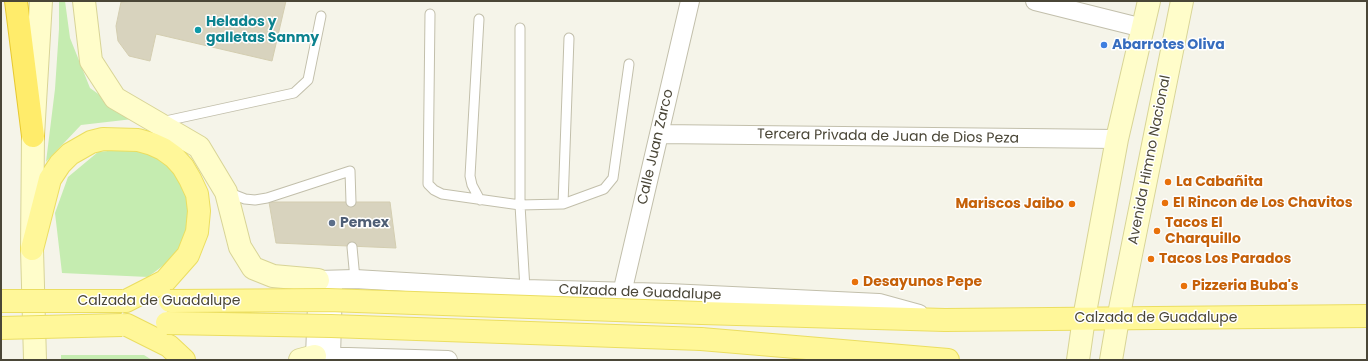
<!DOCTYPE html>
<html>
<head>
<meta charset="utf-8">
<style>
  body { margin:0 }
  #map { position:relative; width:1368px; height:361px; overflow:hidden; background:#f5f4e9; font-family:Poppins,sans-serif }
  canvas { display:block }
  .frame { position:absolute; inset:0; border:2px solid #4a4637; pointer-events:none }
</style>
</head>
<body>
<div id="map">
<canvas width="1368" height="361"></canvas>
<div class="frame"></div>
</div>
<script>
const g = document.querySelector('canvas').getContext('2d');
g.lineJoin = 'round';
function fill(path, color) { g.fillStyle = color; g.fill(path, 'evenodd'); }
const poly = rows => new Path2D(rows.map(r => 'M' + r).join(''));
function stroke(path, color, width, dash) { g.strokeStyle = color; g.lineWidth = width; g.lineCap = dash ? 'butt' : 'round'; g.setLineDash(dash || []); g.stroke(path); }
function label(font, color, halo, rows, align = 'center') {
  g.font = font + ' Poppins,sans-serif'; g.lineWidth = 3; g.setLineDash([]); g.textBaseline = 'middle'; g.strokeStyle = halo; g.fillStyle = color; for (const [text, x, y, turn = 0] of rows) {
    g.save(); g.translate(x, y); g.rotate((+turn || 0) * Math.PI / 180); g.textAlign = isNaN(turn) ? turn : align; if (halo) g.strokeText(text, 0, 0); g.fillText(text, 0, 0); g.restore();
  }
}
const green = poly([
  [59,1,65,1,70,38,90,88,133,119,81,125,46,162,55,89,59,29],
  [136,148,170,162,188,192,188,223,181,252,148,277,62,273,55,213,68,177,98,152],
  [61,355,144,355,152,360,61,360]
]);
const building = poly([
  [138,1,286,1,272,61,156,34,150,61,129,56,118,41,116,26,121,2,138,1],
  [269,202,390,202,396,248,276,243,269,202]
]);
const lane = poly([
  [430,14,428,184,434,190,442,194,520,205,525,289],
  [479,19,470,176,472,185,480,200],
  [520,28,520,205,563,204,604,189,613,178,629,64],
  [161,122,294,93,308,80,321,16],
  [227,192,245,199,255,200,267,198,350,171,351,202],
  [563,204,569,38],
  [352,247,355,279]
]);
const street = poly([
  [1035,1,1143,28],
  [659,134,1117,139],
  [622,293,690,1],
  [331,356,333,287],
  [448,360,315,356,318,280,355,279,525,289,669,293,879,303,919,314]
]);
const secondary = poly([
  [84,1,91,61,115,98,199,147,226,192,240,247,253,268,273,276,318,280],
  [35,360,32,249,33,136,41,1],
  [300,360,315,356],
  [1078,360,1084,318,1117,139,1149,1],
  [1111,360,1118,319,1182,1]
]);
const primary = poly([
  [32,249,50,179,60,164,70,154,91,142,103,139,138,140,152,144,163,149,174,157,183,167,190,179,197,194,199,211,197,232,188,255,165,281,126,301],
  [702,313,945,320,1367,316],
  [127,325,169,346,184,360],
  [701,339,948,360]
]);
const highway = poly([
  [16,1,33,136]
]);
const primaryBridge = poly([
  [1,301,122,301],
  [170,301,328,300,702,313],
  [167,323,331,326,701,339],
  [1,328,122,325]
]);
const markers = [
  [198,30,4,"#0f9aa8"],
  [1104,45,4,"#3f7fe0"],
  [1168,182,4,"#e8710a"],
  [1165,203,4,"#e8710a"],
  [1072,204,4,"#e8710a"],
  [332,223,4,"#5c6f8a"],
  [1157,231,4,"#e8710a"],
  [1151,259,4,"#e8710a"],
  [855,282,4,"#e8710a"],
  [1184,286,4,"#e8710a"]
];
const cultureNames = [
  ["Helados y",206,22],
  ["galletas Sanmy",206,38]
];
const shopNames = [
  ["Abarrotes Oliva",1112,45]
];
const streetNames = [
  ["Tercera Privada de Juan de Dios Peza",888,137,1],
  ["Calle Juan Zarco",656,147,-77],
  ["Avenida Himno Nacional",1150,160,-79],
  ["Calzada de Guadalupe",640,293,2],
  ["Calzada de Guadalupe",159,301],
  ["Calzada de Guadalupe",1156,318]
];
const foodNames = [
  ["La Cabañita",1176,182],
  ["El Rincon de Los Chavitos",1173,203],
  ["Mariscos Jaibo",1064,204,"right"],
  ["Tacos El",1165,223],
  ["Charquillo",1165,239],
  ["Tacos Los Parados",1159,259],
  ["Desayunos Pepe",863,282],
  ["Pizzeria Buba's",1192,286]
];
const serviceNames = [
  ["Pemex",340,223]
];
fill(green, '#c5ecb0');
fill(building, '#d8d3be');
stroke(building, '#d3cdb0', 1);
stroke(lane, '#c2bfab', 11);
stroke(street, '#c2bfab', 20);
stroke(secondary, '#d8d496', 24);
stroke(primary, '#ebde61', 24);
stroke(highway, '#e7c931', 24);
stroke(lane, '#fff', 9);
stroke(street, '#fff', 18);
stroke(secondary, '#fffdca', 22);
stroke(primary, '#fff799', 22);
stroke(highway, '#ffec6b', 22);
stroke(primaryBridge, '#ebde61', 24, []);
stroke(primaryBridge, '#fff799', 22);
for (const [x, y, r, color] of markers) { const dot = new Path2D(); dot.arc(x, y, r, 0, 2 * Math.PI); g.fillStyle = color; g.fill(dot); stroke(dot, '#fff', 1.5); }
label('bold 14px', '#0d838f', '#fff', cultureNames, 'left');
label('bold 14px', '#366cbe', '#fff', shopNames, 'left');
label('14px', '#4a4637', '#fff', streetNames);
label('bold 14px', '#c56008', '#fff', foodNames, 'left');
label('bold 14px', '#4e5e75', '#fff', serviceNames, 'left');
</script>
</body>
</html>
